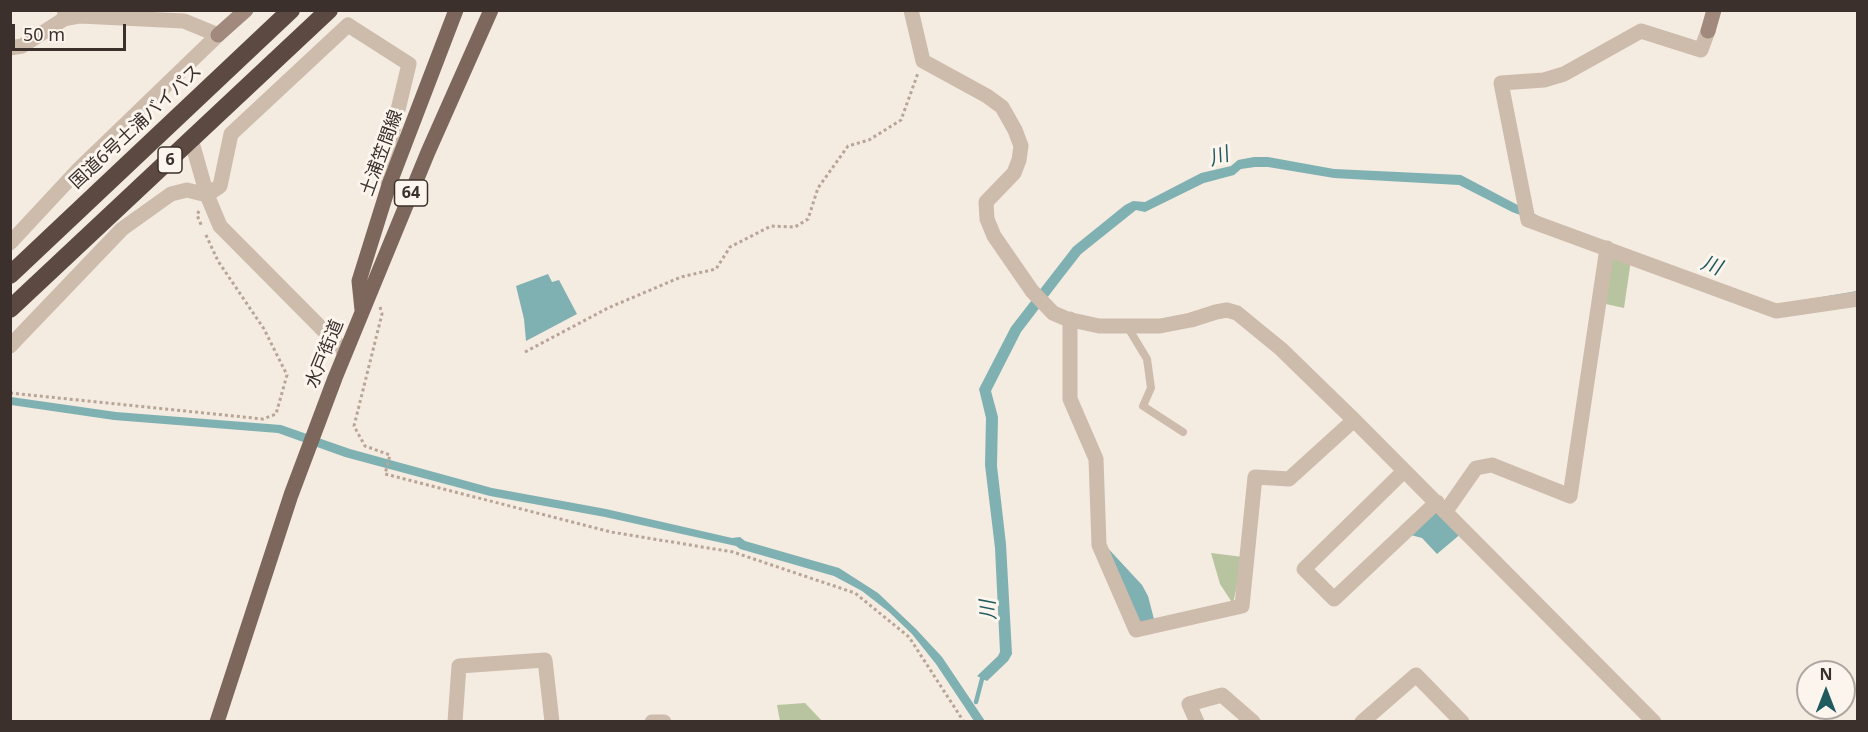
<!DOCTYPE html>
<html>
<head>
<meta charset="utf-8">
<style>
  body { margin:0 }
  #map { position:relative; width:1868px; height:732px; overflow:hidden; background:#f4ebe1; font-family:"Noto Sans",sans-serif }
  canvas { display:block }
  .frame { position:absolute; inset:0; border:12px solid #3b302b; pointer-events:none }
  .north { position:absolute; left:1796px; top:660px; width:60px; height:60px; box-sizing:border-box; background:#fbf5ee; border:2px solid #aea6a0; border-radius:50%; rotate:0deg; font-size:16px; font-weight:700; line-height:24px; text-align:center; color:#3b302b }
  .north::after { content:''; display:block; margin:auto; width:21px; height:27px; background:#1f5a5e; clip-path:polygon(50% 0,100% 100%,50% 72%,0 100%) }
  .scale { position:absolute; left:12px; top:24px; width:114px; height:27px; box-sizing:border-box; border:3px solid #3b302b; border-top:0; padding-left:8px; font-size:18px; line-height:21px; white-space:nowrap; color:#3b302b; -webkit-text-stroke:4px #fbf5ee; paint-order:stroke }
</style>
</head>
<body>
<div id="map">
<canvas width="1868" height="732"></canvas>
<div class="frame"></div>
<div class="north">N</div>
<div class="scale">50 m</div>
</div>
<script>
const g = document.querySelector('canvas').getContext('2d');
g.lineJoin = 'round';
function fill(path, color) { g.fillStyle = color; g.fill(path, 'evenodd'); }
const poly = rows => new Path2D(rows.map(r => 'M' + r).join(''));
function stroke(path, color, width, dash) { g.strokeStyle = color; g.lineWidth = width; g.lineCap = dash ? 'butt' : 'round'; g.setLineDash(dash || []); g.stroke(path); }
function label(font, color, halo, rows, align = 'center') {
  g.font = font + ' "Noto Sans","Noto Sans JP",sans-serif'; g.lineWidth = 6; g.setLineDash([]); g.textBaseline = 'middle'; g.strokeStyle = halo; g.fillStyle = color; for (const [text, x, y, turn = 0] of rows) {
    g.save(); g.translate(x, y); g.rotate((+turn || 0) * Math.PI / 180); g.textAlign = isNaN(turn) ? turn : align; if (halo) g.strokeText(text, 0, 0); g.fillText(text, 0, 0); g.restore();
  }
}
const green = poly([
  [1609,252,1631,260,1624,308,1601,303],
  [1211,553,1243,557,1233,604,1220,584],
  [805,703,822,721,780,721,777,705]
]);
const water = poly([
  [1254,157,1268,157,1334,169,1461,175,1546,220,1774,305,1857,291,1857,297,1774,309,1512,212,1459,185,1334,178,1268,167,1255,167,1241,169,1234,175,1204,183,1145,212,1136,210,1081,254,1063,277,1021,332,991,391,998,417,997,466,1006,544,1012,654,1008,661,987,681,977,676,998,656,1000,652,995,548,985,465,986,418,979,389,1011,327,1073,247,1125,205,1133,201,1145,202,1201,173,1231,166,1238,160],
  [548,274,552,282,559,280,577,314,526,341,524,319,516,286],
  [11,397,116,412,281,425,350,449,492,488,606,509,732,538,740,537,745,541,839,568,878,593,916,629,942,657,985,721,974,721,936,664,912,634,889,612,862,591,834,576,740,549,736,546,605,517,490,496,345,457,278,433,114,420,11,405],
  [1437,507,1463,532,1437,554,1422,538,1407,534],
  [1104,544,1142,585,1148,596,1155,623,1139,626]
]);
const stream = poly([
  [976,702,982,679,987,675]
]);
const path = poly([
  [199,211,197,215,202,227],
  [380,307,382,314,354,426,365,446,390,455,385,474,611,532,733,552,855,593,909,637,964,722],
  [525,352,608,308,681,277,716,269,730,247,771,226,795,227,808,219,818,188,848,146,869,140,901,120,918,73],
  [10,393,263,419,276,414,287,375,264,329,218,261,205,233]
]);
const lane = poly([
  [1127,326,1147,359,1151,388,1143,406,1183,432]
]);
const street = poly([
  [911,10,923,61,987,96,1002,107,1015,130,1021,146,1019,160,1014,173,986,202,987,219,994,236,1032,291,1053,313,1067,319,1099,326,1160,326,1191,320,1216,312,1227,310,1237,313,1281,349,1354,420,1654,722],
  [1708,31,1701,50,1641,31,1564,74,1544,80,1501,83,1528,220,1776,311,1858,299],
  [10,48,22,46,64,19],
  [191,139,207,195,220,226,345,352],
  [10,243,77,171,218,35,184,21,80,16,64,19,65,10],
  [1070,319,1070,399,1096,459,1099,545,1136,630,1242,606,1255,477,1289,479,1354,420],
  [10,346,122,229,171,194,187,190,207,195,220,186,231,134,348,25,409,64,384,168,389,185],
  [1404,471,1304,569,1334,599,1437,502],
  [1446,511,1476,468,1492,465,1570,496,1607,248],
  [455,722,459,666,545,660,552,722],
  [652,722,664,722],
  [1197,722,1189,704,1222,695,1253,722],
  [1362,722,1416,675,1462,722]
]);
const secondary = poly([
  [1708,31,1714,10],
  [218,35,246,10]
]);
const primary = poly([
  [362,310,359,281,389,185,456,10],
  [217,722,291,495,335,378,428,152,491,10]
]);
const highway = poly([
  [10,275,291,10],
  [10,309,329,10]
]);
const shields = [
  [170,160,24],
  [411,193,33]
];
const shieldNames = [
  ["6",170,160],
  ["64",411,193]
];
const streetNames = [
  ["国道6号土浦バイパス",136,127,-43],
  ["土浦笠間線",382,153,-70],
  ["水戸街道",325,354,-68]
];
const waterNames = [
  ["川",1219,157,-17],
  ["川",1711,266,20],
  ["川",989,610,-93]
];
fill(green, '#b8c4a0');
fill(water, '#7fb0b2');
stroke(stream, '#7fb0b2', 4.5);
stroke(path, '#b9a596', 3, [3, 3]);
stroke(lane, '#cdbbac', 8);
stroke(street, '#cdbbac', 15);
stroke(secondary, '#a18a7d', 15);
stroke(primary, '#7d675c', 15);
stroke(highway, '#5c4a42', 18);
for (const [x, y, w] of shields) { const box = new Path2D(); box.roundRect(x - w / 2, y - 13, w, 26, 4.5); g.fillStyle = '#fbf5ee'; g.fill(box); stroke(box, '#3b302b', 1.5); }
label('bold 16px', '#3b302b', null, shieldNames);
label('18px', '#3b302b', '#fbf5ee', streetNames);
label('italic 20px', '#1f5a5e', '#fbf5ee', waterNames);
</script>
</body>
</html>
